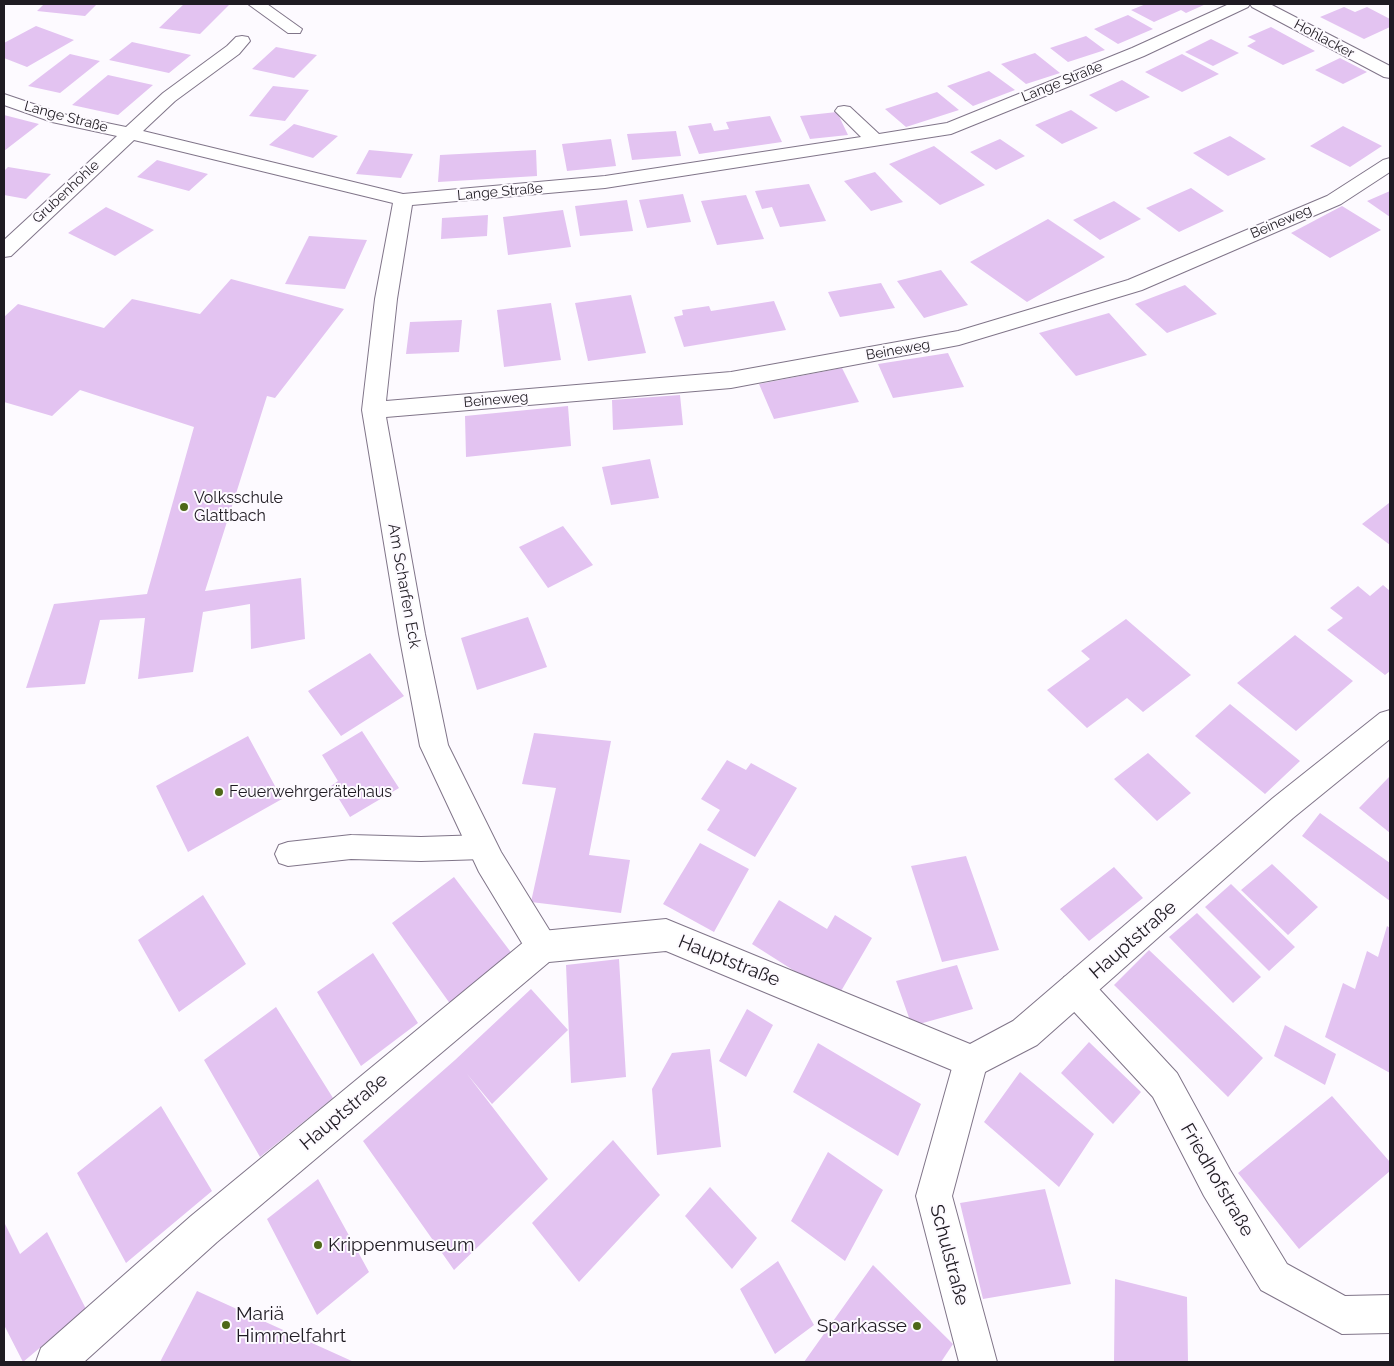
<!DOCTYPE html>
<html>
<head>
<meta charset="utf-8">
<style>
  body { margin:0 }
  #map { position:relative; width:1394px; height:1366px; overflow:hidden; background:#fdfaff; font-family:Raleway,sans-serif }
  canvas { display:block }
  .frame { position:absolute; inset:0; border:5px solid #1f1b22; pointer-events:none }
</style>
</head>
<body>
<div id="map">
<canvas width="1394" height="1366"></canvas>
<div class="frame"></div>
</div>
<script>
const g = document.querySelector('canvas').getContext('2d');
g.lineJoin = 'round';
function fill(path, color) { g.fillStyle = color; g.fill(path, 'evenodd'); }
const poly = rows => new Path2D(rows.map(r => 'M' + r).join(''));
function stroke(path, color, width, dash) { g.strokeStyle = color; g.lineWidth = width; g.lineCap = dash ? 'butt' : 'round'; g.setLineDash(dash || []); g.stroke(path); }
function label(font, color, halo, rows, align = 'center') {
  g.font = font + ' Raleway,sans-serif'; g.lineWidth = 4; g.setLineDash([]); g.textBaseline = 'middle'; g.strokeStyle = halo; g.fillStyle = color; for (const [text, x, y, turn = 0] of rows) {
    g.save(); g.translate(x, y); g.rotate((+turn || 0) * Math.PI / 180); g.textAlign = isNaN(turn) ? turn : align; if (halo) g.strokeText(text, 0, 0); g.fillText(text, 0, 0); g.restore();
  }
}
const building = poly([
  [44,4,97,4,85,16,37,11],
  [184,4,230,4,200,34,159,28],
  [1146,4,1206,4,1186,13,1181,10,1154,22,1131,10],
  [1344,7,1355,12,1367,7,1390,19,1390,27,1364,39,1320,17],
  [1128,15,1153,29,1118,44,1094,29],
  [36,26,74,40,27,67,4,58,4,43],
  [1271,27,1315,51,1283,65,1247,46,1256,41,1248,37],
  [1086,36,1105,50,1068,62,1050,48],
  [1211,39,1239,53,1213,66,1185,52],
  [132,42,191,55,169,73,109,60],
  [276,47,317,55,294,78,252,69],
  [1035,53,1060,73,1026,84,1001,64],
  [70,54,100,61,60,93,28,86],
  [1182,54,1219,74,1182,92,1145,72],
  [1340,58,1367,72,1343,84,1315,70],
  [989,71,1015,90,973,106,947,86],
  [108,75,153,85,118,115,72,105],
  [1122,80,1150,97,1116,112,1089,95],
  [273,86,309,90,285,121,249,116],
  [937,92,959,110,906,127,885,109],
  [1071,110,1098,128,1062,144,1035,125],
  [837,112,848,135,810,139,800,116],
  [4,115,39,124,4,151],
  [770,116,782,142,699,154,688,126,711,123,714,131,729,129,726,122],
  [294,124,338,136,313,158,269,145],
  [1343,126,1382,146,1350,167,1310,146],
  [676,131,681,156,632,160,627,134],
  [1230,136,1266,159,1228,176,1193,153],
  [611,139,616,166,567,171,562,144],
  [1000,139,1025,156,996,170,970,152],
  [934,146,985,185,940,205,889,164],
  [369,150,413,154,401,178,356,174],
  [536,150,537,176,438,182,440,155],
  [157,160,208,174,189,191,137,177],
  [8,167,51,174,26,199,4,195,4,171],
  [875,172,903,202,871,211,844,181],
  [809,184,826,221,780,227,772,207,762,209,755,191],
  [1191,188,1224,211,1179,232,1146,208],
  [1390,191,1390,217,1367,201],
  [683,194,691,222,647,228,639,200],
  [746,195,764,239,717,245,701,201],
  [627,200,633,231,580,236,575,206],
  [1114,201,1141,219,1100,240,1073,220],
  [1342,206,1381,230,1330,258,1291,233],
  [106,207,154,230,115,256,68,233],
  [563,210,571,247,508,255,503,217],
  [488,215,487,236,441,239,442,218],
  [1048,219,1105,257,1027,302,970,262],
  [309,236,367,240,345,289,285,284],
  [941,270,968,305,924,318,897,281],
  [231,279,344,309,275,398,267,396,205,591,301,578,305,639,251,649,250,604,203,612,193,672,138,679,145,618,100,620,85,684,26,688,54,604,147,594,194,427,80,390,52,416,4,402,4,317,18,304,104,328,132,299,200,314],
  [881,283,895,308,840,317,828,292],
  [1185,285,1217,314,1167,333,1135,304],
  [631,295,646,353,588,361,575,303],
  [774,301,786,330,684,347,674,317,683,315,682,310,709,306,711,311],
  [551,303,561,360,504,367,497,310],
  [1109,313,1147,355,1076,376,1039,333],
  [462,320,459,352,406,354,410,322],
  [948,353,964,387,893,398,878,364],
  [842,368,859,402,774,419,759,384],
  [680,395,683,425,613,430,612,400],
  [568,406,571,446,466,457,465,416],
  [650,459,659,498,611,505,602,467],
  [1389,503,1390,504,1390,545,1362,524],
  [563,526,593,565,548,588,519,547],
  [1383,585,1390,591,1390,671,1385,675,1327,630,1343,618,1330,608,1358,586,1370,596],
  [528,617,547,667,477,690,461,638],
  [1126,619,1191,675,1143,712,1127,698,1087,728,1047,690,1090,659,1081,651],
  [1295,635,1353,681,1296,731,1237,683],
  [370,653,404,696,341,736,308,691],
  [1230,704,1300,761,1265,794,1195,736],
  [362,731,399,788,350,817,331,786,338,781,322,755],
  [534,733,611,741,589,855,630,860,621,913,531,902,556,788,522,784],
  [248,736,282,799,188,852,156,786],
  [1148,753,1191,793,1157,821,1114,779],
  [727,760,746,770,751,763,797,788,755,857,707,830,720,810,701,799],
  [1390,776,1390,833,1359,808],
  [1320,813,1390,863,1390,901,1302,836],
  [700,843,749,869,714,932,663,904],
  [966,856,999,950,942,962,911,866],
  [1272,864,1318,907,1288,935,1241,890],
  [1114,867,1143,898,1089,941,1060,909],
  [454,877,513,955,451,1005,392,923],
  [1231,884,1295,947,1269,971,1205,907],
  [203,895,246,964,179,1012,138,940],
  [779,900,827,929,835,915,872,938,837,998,752,944],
  [1197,913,1261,977,1233,1003,1169,937],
  [1387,926,1390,928,1390,1073,1325,1037,1343,983,1355,989,1367,951,1378,957],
  [1149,950,1263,1058,1228,1097,1114,985],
  [373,953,418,1023,361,1066,317,992],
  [619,959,626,1077,571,1083,566,965],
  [957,965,973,1009,912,1026,896,981],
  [531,989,568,1030,492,1104,467,1074,548,1179,454,1270,363,1141,455,1060],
  [276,1007,333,1098,260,1157,204,1060],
  [747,1009,773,1025,746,1077,719,1061],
  [1285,1025,1336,1054,1325,1085,1274,1056],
  [1089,1042,1141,1092,1113,1124,1061,1073],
  [818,1043,921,1104,898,1156,793,1092],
  [710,1049,721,1147,657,1155,652,1089,672,1053],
  [1020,1072,1094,1134,1059,1187,984,1122],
  [1332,1096,1390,1162,1390,1171,1299,1249,1238,1173],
  [161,1106,212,1191,126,1263,77,1173],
  [613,1140,660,1195,579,1282,532,1223],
  [828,1152,883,1190,845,1261,791,1221],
  [318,1179,369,1272,317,1315,267,1219],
  [710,1187,757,1238,732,1269,685,1216],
  [1045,1189,1071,1284,983,1299,960,1203],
  [4,1222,20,1254,47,1232,86,1309,23,1362,4,1325],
  [778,1261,814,1325,775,1354,740,1289],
  [873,1265,953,1344,941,1362,804,1362],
  [1115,1279,1187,1297,1188,1362,1114,1362],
  [197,1291,354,1362,160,1362]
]);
const service = poly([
  [351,835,421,837,483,835,492,838,496,847,492,856,483,859,421,861,351,859,288,866,279,863,275,854,279,845,288,842,351,835]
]);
const minor = poly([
  [248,4,267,4,302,29,300,33,288,33,248,4],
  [1229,4,1270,4,1390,66,1390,78,1384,77,1252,7,1250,4,1248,7,1144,56,951,134,605,188,412,205,397,299,386,401,731,372,958,331,1128,280,1327,196,1383,160,1390,158,1390,172,1341,204,1142,290,959,345,731,388,386,417,425,634,448,745,501,852,553,936,558,947,553,958,542,963,531,958,479,872,420,746,399,634,362,410,375,299,393,203,134,140,11,256,4,257,4,240,117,136,52,122,4,105,4,94,63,114,126,127,163,93,227,46,236,37,242,36,248,37,250,41,239,54,175,101,143,131,403,194,605,176,861,137,835,111,838,107,844,106,850,107,879,134,947,123,1132,48,1229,4],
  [1076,973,1088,977,1177,1073,1230,1170,1287,1264,1345,1296,1390,1295,1390,1333,1342,1334,1261,1290,1204,1196,1153,1097,1064,1001,1060,989,1064,977,1076,973],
  [971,1044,983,1049,988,1061,952,1196,997,1362,959,1362,916,1196,954,1061,959,1049,971,1044]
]);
const tertiary = poly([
  [1390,710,1390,739,1293,818,1037,1045,983,1073,971,1078,666,951,549,962,217,1242,84,1362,36,1362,41,1348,191,1216,531,936,542,931,666,919,970,1044,1013,1021,1273,798,1380,713,1390,710]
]);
const markers = [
  [184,507,5,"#4e6819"],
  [219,792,5,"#4e6819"],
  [318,1245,5,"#4e6819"],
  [226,1325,5,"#4e6819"],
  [917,1326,5,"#4e6819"]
];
const farStreetnames = [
  ["Hohlacker",1324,39,28],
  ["Lange Straße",1062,82,-22],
  ["Lange Straße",66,117,15],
  ["Grubenhohle",66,192,-43],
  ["Lange Straße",500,192,-5],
  ["Beineweg",1281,222,-23],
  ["Beineweg",898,350,-10],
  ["Beineweg",496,400,-5]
];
const poiNames = [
  ["Volksschule",194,498],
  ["Glattbach",194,516],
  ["Feuerwehrgerätehaus",229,792]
];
const streetNames = [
  ["Am Scharfen Eck",404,586,80]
];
const nearStreetnames = [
  ["Hauptstraße",1133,940,-41],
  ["Hauptstraße",729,961,22],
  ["Hauptstraße",344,1112,-40],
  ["Friedhofstraße",1217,1180,60],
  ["Schulstraße",949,1255,75]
];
const nearPoinames = [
  ["Krippenmuseum",328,1245],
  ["Mariä",236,1314],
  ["Himmelfahrt",236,1336],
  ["Sparkasse",907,1326,"right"]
];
fill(building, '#e3c3f1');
stroke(service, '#807589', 2);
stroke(minor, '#807589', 2);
stroke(tertiary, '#807589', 2);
fill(service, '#fff');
fill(minor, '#fff');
fill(tertiary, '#fff');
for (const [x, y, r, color] of markers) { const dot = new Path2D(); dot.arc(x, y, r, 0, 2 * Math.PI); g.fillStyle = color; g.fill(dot); stroke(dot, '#fdfaff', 2); }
label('14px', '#1f1b22', '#fdfaff', farStreetnames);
label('16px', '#1f1b22', '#fdfaff', poiNames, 'left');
label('16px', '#1f1b22', '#fdfaff', streetNames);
label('19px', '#1f1b22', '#fdfaff', nearStreetnames);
label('19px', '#1f1b22', '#fdfaff', nearPoinames, 'left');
</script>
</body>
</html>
